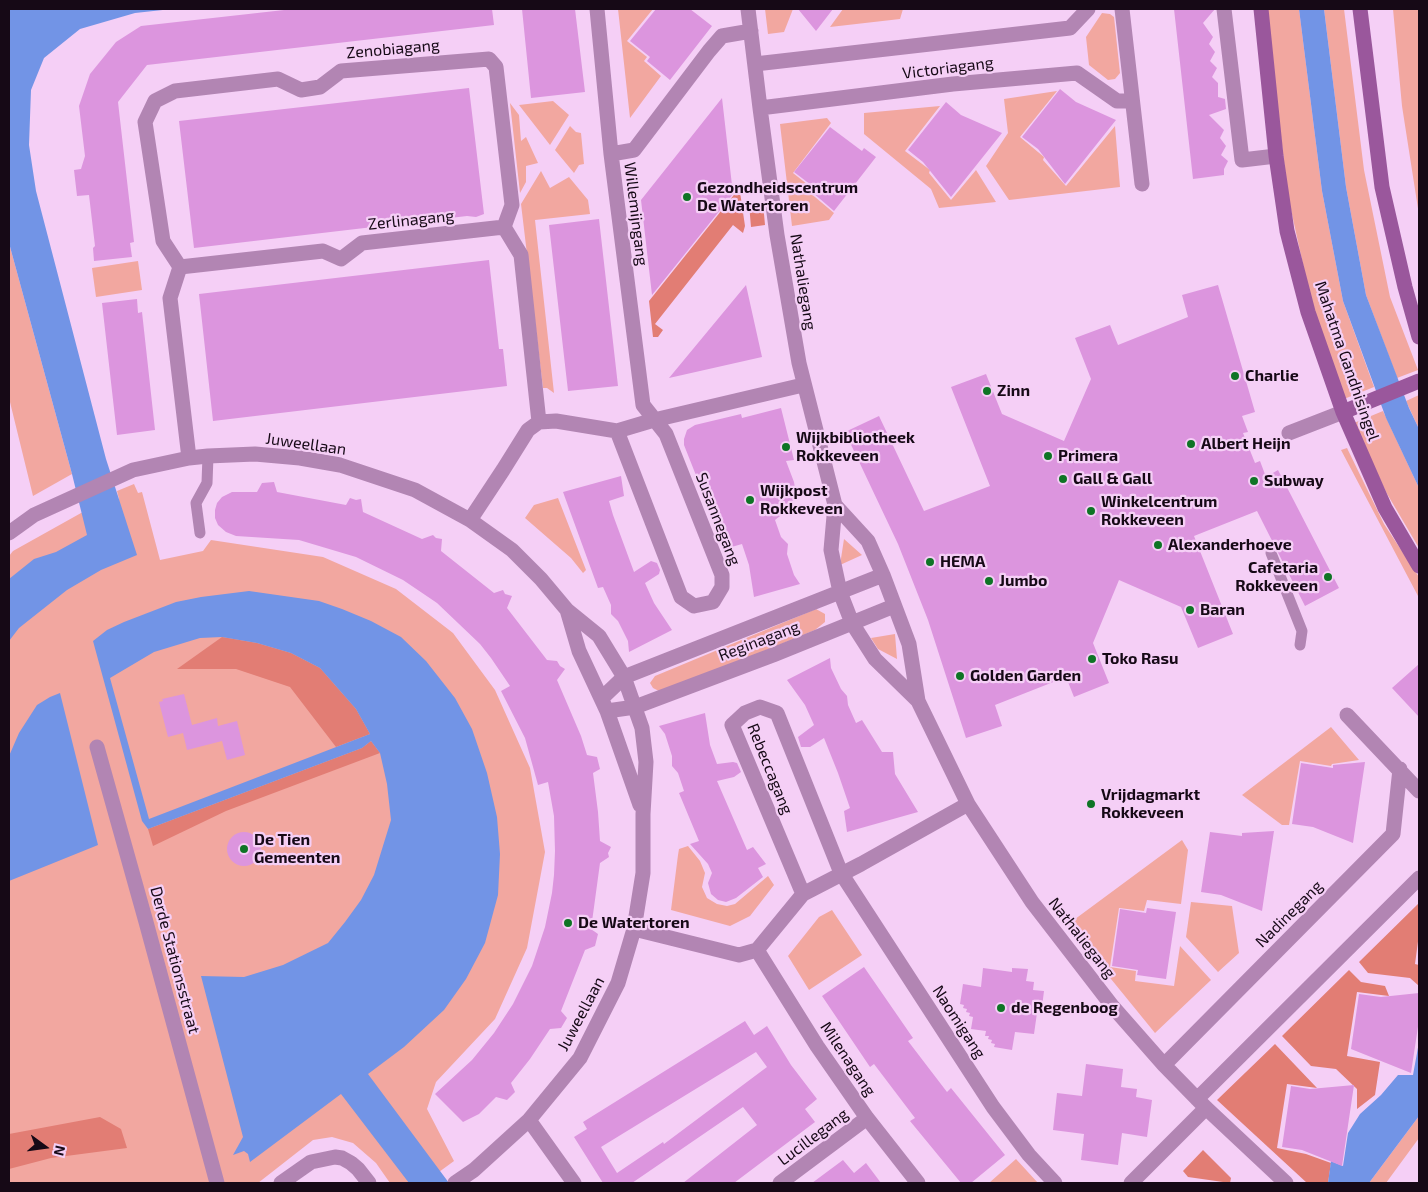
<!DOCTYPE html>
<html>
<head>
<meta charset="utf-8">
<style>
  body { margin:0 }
  #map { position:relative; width:1428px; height:1192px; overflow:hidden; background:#f5cff6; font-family:"Exo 2",sans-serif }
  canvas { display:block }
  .frame { position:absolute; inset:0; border:10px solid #160916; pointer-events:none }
  .north { position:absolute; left:20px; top:1122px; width:50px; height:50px; -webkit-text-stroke:4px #f5cff6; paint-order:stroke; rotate:104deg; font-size:14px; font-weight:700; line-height:20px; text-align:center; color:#160916 }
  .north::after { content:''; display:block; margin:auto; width:18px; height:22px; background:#160916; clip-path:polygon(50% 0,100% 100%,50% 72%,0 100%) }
</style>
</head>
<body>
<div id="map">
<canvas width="1428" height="1192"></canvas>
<div class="frame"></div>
<div class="north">N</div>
</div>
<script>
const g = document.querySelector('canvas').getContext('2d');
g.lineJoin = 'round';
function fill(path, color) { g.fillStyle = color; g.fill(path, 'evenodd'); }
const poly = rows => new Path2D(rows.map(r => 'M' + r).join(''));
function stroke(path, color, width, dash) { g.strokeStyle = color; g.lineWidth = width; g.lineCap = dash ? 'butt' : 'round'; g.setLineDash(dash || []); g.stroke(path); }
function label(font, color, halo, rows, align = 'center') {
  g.font = font + ' "Exo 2",sans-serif'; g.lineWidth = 4.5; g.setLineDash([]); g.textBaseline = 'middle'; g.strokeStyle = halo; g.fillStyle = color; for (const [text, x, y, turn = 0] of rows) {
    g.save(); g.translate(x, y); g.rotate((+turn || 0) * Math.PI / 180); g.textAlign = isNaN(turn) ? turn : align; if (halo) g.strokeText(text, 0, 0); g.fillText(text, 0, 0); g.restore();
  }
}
const green = poly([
  [618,9,653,9,627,41,647,57,644,61,661,76,630,118],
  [765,9,793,9,784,32,768,34],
  [843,9,903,9,900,19,830,27],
  [1266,9,1299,9,1322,191,1343,301,1374,387,1344,399,1313,310,1288,196],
  [1324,9,1344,9,1364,170,1390,297,1418,370,1397,378,1366,295,1346,187],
  [1393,9,1419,9,1419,215,1402,106],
  [1102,13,1110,14,1114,17,1120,73,1115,79,1108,80,1089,65,1086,37],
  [1057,91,1020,137,1044,157,1043,160,1066,186,1115,126,1120,187,1009,200,986,166,1008,133,1004,99],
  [553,101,569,115,550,145,519,105],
  [510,103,519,115,521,141,526,137,538,163,526,166,526,182,520,193],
  [940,106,905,151,930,170,929,173,951,200,976,170,996,202,939,208,931,189,864,134,864,113],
  [827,118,831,123,793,173,812,188,809,192,834,213,829,220,792,226,780,124],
  [570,126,576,132,581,133,584,164,579,165,574,173,555,150],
  [541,171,550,188,569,177,588,200,590,214,535,220,554,393,547,388,543,388,521,204],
  [9,243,72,474,33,496,9,398],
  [138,261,142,290,96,297,92,268],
  [1419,395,1419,429,1406,401],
  [1383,411,1419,488,1419,548,1386,492,1354,423],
  [1347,448,1384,524,1419,577,1419,604,1418,596,1341,450],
  [134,484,138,493,142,492,160,560,203,551,211,540,323,557,396,589,453,633,495,690,530,768,545,852,527,948,495,1019,436,1082,427,1109,454,1161,424,1183,390,1183,376,1163,353,1143,332,1137,313,1140,258,1183,9,1183,9,556,13,551,90,508,119,499,117,491],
  [558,498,586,570,583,573,571,558,525,518,534,505],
  [844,539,862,555,840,565],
  [816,609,825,614,825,622,815,630,663,693,653,688,650,683,655,676],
  [895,634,897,659,878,649,871,638],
  [1331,727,1359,760,1332,764,1331,766,1300,761,1289,825,1282,825,1242,795],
  [1182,840,1188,850,1181,904,1147,900,1144,911,1119,908,1110,967,1136,971,1135,981,1174,986,1180,946,1211,980,1155,1033,1067,925],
  [688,846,700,861,705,873,702,887,707,898,717,904,727,906,735,904,768,876,774,885,750,916,730,926,671,910,678,855,679,849],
  [1191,902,1232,906,1239,953,1218,972,1186,937],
  [832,910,862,955,809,990,788,956,819,917],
  [1419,1116,1419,1138,1386,1183,1369,1183],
  [1016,1159,1038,1183,989,1183]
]);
const forest = poly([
  [737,191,740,192,745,226,743,233,733,225,655,324,663,330,658,337,653,337,649,301],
  [763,203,765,225,751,227,749,204],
  [222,637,257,643,291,653,320,668,356,709,370,734,336,747,290,687,236,669,177,669],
  [371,741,380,753,226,811,153,846,148,829,362,748],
  [1419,903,1419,934,1415,964,1419,965,1419,986,1410,978,1368,973,1359,962],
  [1349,970,1361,982,1385,986,1389,996,1357,992,1347,1056,1380,1062,1375,1095,1357,1109,1357,1089,1336,1069,1311,1066,1282,1036],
  [1275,1044,1317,1088,1287,1084,1277,1148,1306,1154,1331,1163,1328,1183,1307,1183,1217,1100],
  [100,1117,121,1129,127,1148,51,1158,9,1169,9,1134],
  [1203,1150,1231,1178,1230,1183,1188,1177,1183,1171]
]);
const water = poly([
  [9,9,172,9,135,13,80,29,44,58,31,90,29,145,36,191,106,459,137,555,101,570,67,590,19,628,9,641,9,579,34,559,56,552,87,535,72,474,9,243],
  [1299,9,1324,9,1346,187,1366,295,1409,408,1419,429,1419,488,1386,418,1343,301,1322,191],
  [249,591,319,601,342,609,371,621,401,637,426,661,455,698,472,729,487,773,497,817,500,854,498,895,485,943,466,979,444,1010,404,1047,368,1074,449,1183,409,1183,341,1094,250,1162,248,1154,244,1151,233,1155,243,1137,201,976,244,977,283,965,328,943,345,922,361,900,374,875,391,820,387,784,380,753,371,741,362,748,148,829,142,821,93,641,107,630,124,622,176,602,201,597],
  [222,637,257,643,291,653,320,668,356,709,370,734,149,819,110,678,154,652,200,638],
  [60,693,98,845,9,881,9,756,19,733,37,705,50,697],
  [1419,1042,1419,1116,1369,1183,1328,1183,1331,1161,1343,1166,1348,1133,1360,1114,1381,1095,1398,1075,1413,1075]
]);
const building = poly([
  [293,9,492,9,494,25,147,65,118,102,134,242,130,243,132,257,94,261,93,248,95,246,89,195,77,196,74,170,81,169,85,156,79,106,90,74,116,42,141,26],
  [522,9,575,9,585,92,531,98],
  [656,9,690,9,712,26,670,80,647,61,650,57,630,41],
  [798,9,833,9,816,31],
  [1174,9,1215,9,1203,23,1213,37,1209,44,1215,52,1210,61,1217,68,1212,77,1218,83,1218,97,1225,99,1226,109,1209,115,1224,130,1220,138,1226,146,1221,155,1228,161,1224,169,1224,175,1193,179],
  [469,88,484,214,476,217,467,216,194,248,179,121],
  [1060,89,1076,102,1116,120,1065,184,1038,149,1022,137],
  [722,98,733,194,652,295,641,200],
  [946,102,961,115,1002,133,951,197,923,162,908,150],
  [830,127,862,151,864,148,876,157,834,211,812,192,815,188,794,172],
  [599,219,618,386,568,391,549,225],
  [489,260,499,349,503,349,507,386,213,421,199,294],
  [746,285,762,357,669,378],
  [1218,285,1255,412,1242,416,1248,432,1243,433,1255,463,1260,461,1266,477,1278,470,1339,588,1305,606,1257,511,1194,536,1233,634,1198,648,1181,607,1119,580,1093,643,1109,683,1074,697,1066,677,995,705,1002,726,966,738,928,620,898,544,845,432,879,416,924,511,990,486,951,387,986,374,1002,414,1064,441,1091,379,1075,338,1110,325,1118,345,1188,317,1182,295],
  [137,299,138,313,142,312,155,430,117,435,102,303],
  [781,408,794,460,786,461,794,482,796,494,793,502,789,509,775,520,781,537,788,544,787,554,794,575,800,584,754,597,749,565,742,544,728,548,722,547,720,536,684,445,684,439,687,430,695,425,741,414,742,418],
  [621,476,624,496,609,501,613,515,634,572,651,561,657,563,660,570,659,574,645,583,654,603,672,630,629,652,628,641,618,621,611,614,611,605,603,587,598,588,563,492],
  [274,482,277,492,346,505,350,498,356,500,361,499,363,512,422,539,433,535,436,538,442,539,441,551,494,593,503,590,505,594,512,596,507,608,547,660,557,661,560,666,565,669,557,680,581,736,587,755,597,757,600,769,593,773,598,812,600,841,611,847,608,853,609,857,600,863,591,929,598,934,595,946,585,950,561,1011,567,1018,561,1028,550,1029,530,1059,511,1083,515,1092,507,1100,496,1097,479,1114,463,1122,435,1094,472,1060,494,1033,513,1004,532,966,545,927,552,893,554,875,555,851,554,816,548,782,538,785,525,738,501,691,510,686,491,658,480,644,437,603,403,580,356,557,299,540,236,536,226,532,218,525,215,518,215,510,217,503,222,497,232,492,257,492,262,483],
  [830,658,831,668,841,689,847,696,848,705,856,723,862,720,882,752,893,752,895,774,918,812,847,832,844,811,850,808,838,773,824,738,810,747,801,747,798,737,814,725,805,705,787,680],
  [1419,664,1419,717,1392,688],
  [184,694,192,725,217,718,218,726,237,721,245,755,227,760,222,741,187,750,183,733,168,737,159,702,163,701,162,699],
  [705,713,710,745,717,764,733,762,737,763,741,772,734,777,717,781,747,850,753,847,766,864,758,868,763,877,736,898,726,902,718,900,711,894,708,883,712,873,708,864,690,844,699,841,679,793,684,791,678,773,672,766,672,756,665,734,659,726],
  [1365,762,1353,843,1313,827,1292,824,1301,763,1333,768,1333,765],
  [1274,831,1262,911,1221,895,1201,892,1210,832,1242,836,1242,833],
  '227 849a17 17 0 1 1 34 0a17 17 0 1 1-34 0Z',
  [1147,908,1176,912,1166,979,1137,975,1138,970,1112,966,1120,909,1146,913],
  [864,967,913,1038,908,1041,947,1092,951,1088,1005,1155,971,1183,961,1183,910,1121,915,1118,874,1064,870,1067,822,996],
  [983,968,1012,972,1012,968,1028,969,1026,981,1034,982,1033,990,1044,991,1042,1007,1038,1006,1034,1034,1015,1032,1012,1050,994,1047,995,1044,991,1043,992,1040,988,1039,989,1036,985,1036,986,1031,971,1029,973,1017,969,1016,970,1013,966,1012,967,1009,963,1008,964,1005,960,1004,963,984,981,987],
  [1419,993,1419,1020,1411,1073,1351,1049,1359,994,1381,997],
  [745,1021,754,1035,767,1026,791,1065,817,1099,805,1109,815,1122,734,1183,683,1183,757,1125,743,1107,632,1183,603,1183,574,1137,587,1129,583,1122],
  [756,1052,767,1067,664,1144,663,1142,617,1173,601,1147],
  [1086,1064,1123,1069,1121,1087,1137,1089,1136,1097,1152,1100,1147,1137,1122,1133,1118,1165,1081,1160,1084,1134,1053,1130,1057,1093,1082,1096],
  [1354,1085,1342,1166,1302,1150,1282,1147,1291,1086,1310,1089],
  [843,1160,854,1173,866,1163,881,1183,812,1183]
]);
const lane = poly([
  [200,533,196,503,207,483,208,456],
  [1271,553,1302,631,1300,645]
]);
const street = poly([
  [597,9,611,154,643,405,666,434,722,575,722,587,713,602,694,606,681,597,617,431],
  [748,9,760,108,777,235,799,363,835,505,831,550,840,592,852,623,875,659,918,701],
  [1122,9,1142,184],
  [1224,9,1242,160,1276,156],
  [755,64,1070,28,1088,9],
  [760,108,953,84,1077,73,1117,101,1132,101],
  [611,154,634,150,709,51,722,36,751,31],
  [504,227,521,255,539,422],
  [180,267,323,251,341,259,362,243,504,227],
  [1289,433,1343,412],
  [189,458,170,298,180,267,163,241,145,122,155,101,175,91,278,79,301,90,320,87,341,71,489,59,496,67,512,205,504,227],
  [835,505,868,541,883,575,909,644,918,701,968,804,1032,902,1113,1007,1164,1065,1206,1108,1286,1183],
  [470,520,503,470,528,430,539,422,556,421,617,431,654,420,803,385],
  [9,533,34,515,133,470,189,458,208,456,255,454,300,458,340,465,415,490,470,520,512,550,541,579,567,610,599,636,624,677,642,728,646,762,643,814,643,873,634,929,618,983,580,1058,529,1120,474,1170,455,1183],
  [567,610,579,651,607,711,640,805],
  [602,698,624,677,883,575],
  [607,711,635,707,773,655,894,606],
  [1347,715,1419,791],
  [97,747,146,922,217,1183],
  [803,894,732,725,745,713,760,707,777,713,841,873,993,1107,1029,1155,1055,1183],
  [634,929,739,955,757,950,803,894,861,864,968,804],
  [757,950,817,1046,867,1118,918,1183],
  [1164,1065,1393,834,1400,769],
  [1197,1099,1419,878],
  [529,1120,574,1183],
  [281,1183,311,1162,335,1157,342,1158,351,1163,358,1169,369,1183],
  [780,1183,867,1118],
  [1131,1183,1206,1108]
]);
const secondary = poly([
  [1261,9,1276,156,1287,231,1308,312,1343,412,1385,508,1419,566],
  [1360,9,1382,187,1405,287,1419,337],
  [1343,412,1419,381]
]);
const markers = [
  [687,197,5,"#0e7425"],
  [1235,376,5,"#0e7425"],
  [987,391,5,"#0e7425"],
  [1191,444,5,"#0e7425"],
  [786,447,5,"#0e7425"],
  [1048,456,5,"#0e7425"],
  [1063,479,5,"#0e7425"],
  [1254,481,5,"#0e7425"],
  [750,500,5,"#0e7425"],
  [1091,511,5,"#0e7425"],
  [1158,545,5,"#0e7425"],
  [930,562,5,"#0e7425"],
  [1328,577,5,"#0e7425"],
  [989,581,5,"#0e7425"],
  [1190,610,5,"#0e7425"],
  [1092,659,5,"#0e7425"],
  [960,676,5,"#0e7425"],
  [1091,804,5,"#0e7425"],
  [244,849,5,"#0e7425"],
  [568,923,5,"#0e7425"],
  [1001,1008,5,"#0e7425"]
];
const streetNames = [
  ["Zenobiagang",393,49,-5],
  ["Victoriagang",948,68,-7],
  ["Willemijngang",636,214,83],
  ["Zerlinagang",411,220,-6],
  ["Nathaliegang",803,282,81],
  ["Mahatma Gandhisingel",1347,361,71],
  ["Juweellaan",306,444,8],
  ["Susannegang",718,519,69],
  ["Reginagang",759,641,-21],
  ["Rebeccagang",770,769,68],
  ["Nadinegang",1289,914,-45],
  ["Nathaliegang",1082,938,52],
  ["Derde Stationsstraat",175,960,75],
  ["Juweellaan",581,1014,-62],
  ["Naomigang",959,1022,57],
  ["Milenagang",848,1059,56],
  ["Lucillegang",813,1137,-37]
];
const poiNames = [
  ["Gezondheidscentrum",697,188],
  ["De Watertoren",697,206],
  ["Charlie",1245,376],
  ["Zinn",997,391],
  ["Wijkbibliotheek",796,438],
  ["Rokkeveen",796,456],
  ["Albert Heijn",1201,444],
  ["Primera",1058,456],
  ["Gall & Gall",1073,479],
  ["Subway",1264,481],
  ["Wijkpost",760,491],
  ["Rokkeveen",760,509],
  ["Winkelcentrum",1101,502],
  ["Rokkeveen",1101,520],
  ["Alexanderhoeve",1168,545],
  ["HEMA",940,562],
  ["Cafetaria",1318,568,"right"],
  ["Rokkeveen",1318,586,"right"],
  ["Jumbo",999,581],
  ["Baran",1200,610],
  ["Toko Rasu",1102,659],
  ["Golden Garden",970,676],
  ["Vrijdagmarkt",1101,795],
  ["Rokkeveen",1101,813],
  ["De Tien",254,840],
  ["Gemeenten",254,858],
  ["De Watertoren",578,923],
  ["de Regenboog",1011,1008]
];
fill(green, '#f2a7a0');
fill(forest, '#e27d74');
fill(water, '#7294e6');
fill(building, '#dc95de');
stroke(lane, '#b285b3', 11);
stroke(street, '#b285b3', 15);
stroke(secondary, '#9a579c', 15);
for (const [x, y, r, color] of markers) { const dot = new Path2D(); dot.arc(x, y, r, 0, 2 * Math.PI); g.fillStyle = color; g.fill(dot); stroke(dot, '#f5cff6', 2); }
label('16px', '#160916', '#f5cff6', streetNames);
label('bold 16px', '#160916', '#f5cff6', poiNames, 'left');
</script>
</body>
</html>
